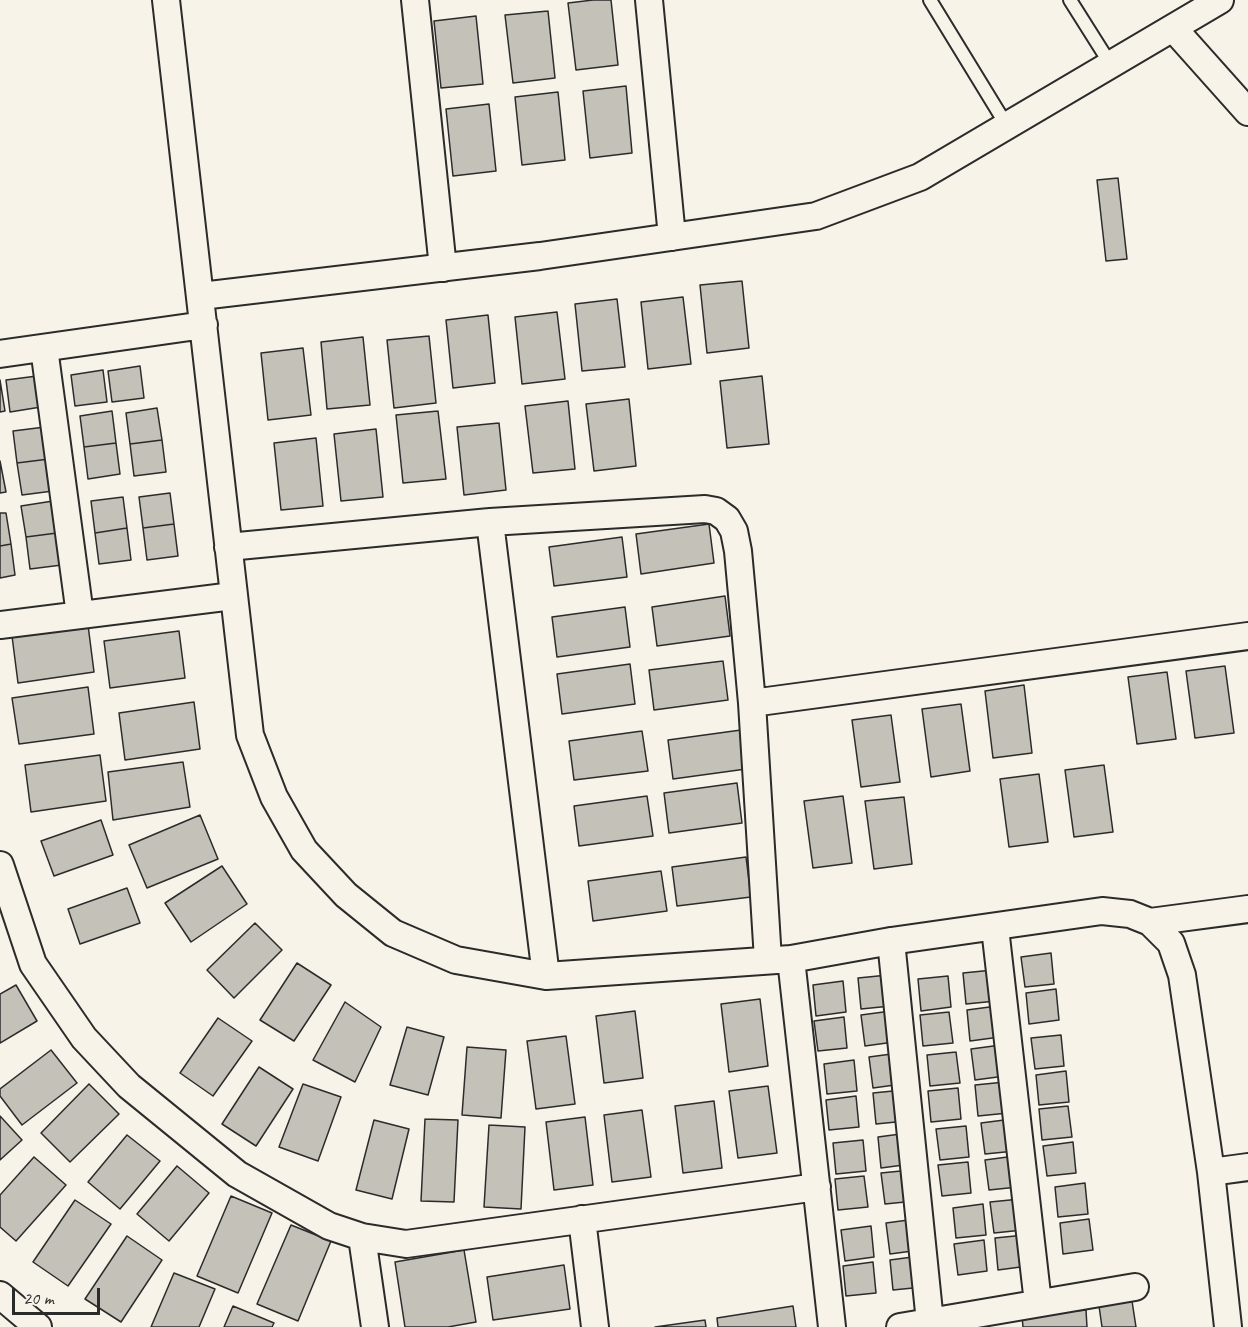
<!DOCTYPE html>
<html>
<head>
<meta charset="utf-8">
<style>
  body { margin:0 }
  #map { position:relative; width:1248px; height:1327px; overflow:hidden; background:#f7f3e8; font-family:Caveat,sans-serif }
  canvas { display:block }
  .scale { position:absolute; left:12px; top:1288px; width:88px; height:27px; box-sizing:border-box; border:3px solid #2b2b2b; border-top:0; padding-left:8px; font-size:18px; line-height:21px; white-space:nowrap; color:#2b2b2b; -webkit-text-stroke:4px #f7f3e8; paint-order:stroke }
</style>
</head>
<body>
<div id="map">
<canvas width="1248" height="1327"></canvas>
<div class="scale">20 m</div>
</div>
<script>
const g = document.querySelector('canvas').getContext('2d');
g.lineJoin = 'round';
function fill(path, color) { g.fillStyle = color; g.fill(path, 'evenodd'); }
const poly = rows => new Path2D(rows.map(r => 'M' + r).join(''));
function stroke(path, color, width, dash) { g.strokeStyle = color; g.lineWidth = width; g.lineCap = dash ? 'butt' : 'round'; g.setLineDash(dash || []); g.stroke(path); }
const building = poly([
  [593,0,611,0,618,65,576,70,568,3,593,0],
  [548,11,555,78,513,83,505,15,548,11],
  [476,16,483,84,441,88,434,21,476,16],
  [626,86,632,153,590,158,583,91,626,86],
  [558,92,565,160,522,165,515,97,558,92],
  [489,104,496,171,453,176,446,109,489,104],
  [1118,178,1127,259,1106,261,1097,180,1118,178],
  [742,281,749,348,707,353,700,285,742,281],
  [683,297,691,364,648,369,641,302,683,297],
  [617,299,625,367,582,371,575,304,617,299],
  [557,312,565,379,522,384,515,317,557,312],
  [488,315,495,383,453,388,446,320,488,315],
  [429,336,436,403,394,408,387,340,429,336],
  [363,337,370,405,327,409,321,342,363,337],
  [303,348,311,415,268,420,261,353,303,348],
  [140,366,144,398,112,402,108,371,140,366],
  [103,370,107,402,75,406,71,375,103,370],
  [37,376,41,407,10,412,6,380,37,376],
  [762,376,769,444,727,448,720,381,762,376],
  [0,380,5,411,0,412,0,380],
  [629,399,636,466,594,471,586,404,629,399],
  [568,401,575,469,533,473,525,406,568,401],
  [157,408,162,440,130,444,126,413,157,408],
  [112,411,116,443,84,447,80,416,112,411],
  [438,411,446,479,403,483,396,415,438,411],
  [499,423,506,490,464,495,457,427,499,423],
  [45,427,49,459,17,463,13,431,45,427],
  [376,429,383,497,341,501,334,434,376,429],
  [316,438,323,506,281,510,274,443,316,438],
  [162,440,166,472,134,476,130,444,162,440],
  [116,443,120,474,88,479,84,447,116,443],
  [49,459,53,491,22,495,17,463,49,459],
  [0,461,6,492,0,493,0,461],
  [170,493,174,524,143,528,139,497,170,493],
  [123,497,127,528,95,533,91,501,123,497],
  [53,501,57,533,26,537,21,506,53,501],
  [0,513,6,513,11,544,0,546,0,513],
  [174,524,178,556,147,560,143,528,174,524],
  [709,524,714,563,641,574,636,534,709,524],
  [127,528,131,560,99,564,95,533,127,528],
  [57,533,62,565,30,569,26,537,57,533],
  [622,537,627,577,554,586,549,547,622,537],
  [11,544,15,575,0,578,0,546,11,544],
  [725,596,730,636,657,646,652,607,725,596],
  [625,607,630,647,557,657,552,617,625,607],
  [88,625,94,672,18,683,12,636,88,625],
  [179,631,185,678,110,688,104,641,179,631],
  [723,661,728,700,654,710,649,670,723,661],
  [630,664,635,704,562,714,557,674,630,664],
  [1225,666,1234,733,1195,738,1186,671,1225,666],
  [1167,672,1176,739,1137,744,1128,677,1167,672],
  [1024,685,1032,753,993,758,985,691,1024,685],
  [88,687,94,734,19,744,12,698,88,687],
  [194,702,200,749,125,760,119,713,194,702],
  [961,704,970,771,931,777,922,709,961,704],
  [891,715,900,782,861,787,852,720,891,715],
  [741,730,746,769,673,779,668,740,741,730],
  [642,731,648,771,574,780,569,741,642,731],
  [100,755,106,801,31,812,25,765,100,755],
  [183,762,190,807,113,820,108,772,183,762],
  [1104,765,1113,832,1074,837,1065,770,1104,765],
  [1039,774,1048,842,1009,847,1000,779,1039,774],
  [737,783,742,823,669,833,664,793,737,783],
  [647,796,653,836,579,846,574,806,647,796],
  [843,796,852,863,813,868,804,801,843,796],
  [904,797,912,864,874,869,865,801,904,797],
  [200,815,218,859,147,888,129,845,200,815],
  [101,820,113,855,54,876,41,841,101,820],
  [746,857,751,897,677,906,672,867,746,857],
  [222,866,247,904,191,942,165,903,222,866],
  [661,871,667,911,593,921,588,881,661,871],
  [127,888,140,923,80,944,68,909,127,888],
  [255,923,282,950,234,998,207,970,255,923],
  [1051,953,1054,984,1025,987,1021,957,1051,953],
  [297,963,331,985,294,1041,260,1020,297,963],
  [993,970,996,1001,966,1004,963,973,993,970],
  [888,975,891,1006,861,1009,858,978,888,975],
  [948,976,951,1007,921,1011,918,979,948,976],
  [843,981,846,1012,816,1016,813,985,843,981],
  [16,985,37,1021,0,1043,0,994,16,985],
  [1056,989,1059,1020,1029,1024,1026,993,1056,989],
  [760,999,768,1066,729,1072,721,1004,760,999],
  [345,1002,381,1027,355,1082,313,1060,345,1002],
  [997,1006,1000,1037,970,1041,967,1010,997,1006],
  [635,1011,643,1078,604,1083,596,1016,635,1011],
  [891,1011,894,1042,865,1046,861,1015,891,1011],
  [949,1012,953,1043,923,1046,920,1015,949,1012],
  [844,1017,847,1048,818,1051,814,1021,844,1017],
  [218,1018,252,1041,213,1096,180,1073,218,1018],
  [407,1027,444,1037,428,1095,390,1085,407,1027],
  [1061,1035,1064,1066,1035,1069,1031,1038,1061,1035],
  [566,1036,575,1104,536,1109,527,1041,566,1036],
  [1001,1045,1005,1076,975,1080,971,1049,1001,1045],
  [467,1047,506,1050,501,1118,462,1115,467,1047],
  [51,1050,77,1083,22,1125,0,1096,0,1089,51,1050],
  [956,1052,960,1083,930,1086,927,1055,956,1052],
  [899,1053,902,1084,873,1088,869,1057,899,1053],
  [854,1060,857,1091,827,1094,824,1064,854,1060],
  [259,1067,293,1089,256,1146,222,1124,259,1067],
  [1066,1071,1069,1102,1039,1105,1036,1075,1066,1071],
  [1005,1082,1008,1113,978,1116,975,1085,1005,1082],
  [89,1084,119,1114,70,1162,41,1133,89,1084],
  [303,1084,341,1097,318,1161,279,1147,303,1084],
  [768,1086,777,1153,738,1158,729,1091,768,1086],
  [958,1088,961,1119,931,1122,928,1091,958,1088],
  [903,1090,906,1121,876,1124,873,1093,903,1090],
  [856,1096,859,1127,829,1130,826,1100,856,1096],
  [714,1101,722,1168,683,1173,675,1106,714,1101],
  [1068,1106,1072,1137,1042,1140,1039,1109,1068,1106],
  [642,1110,651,1177,612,1182,604,1115,642,1110],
  [0,1116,22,1140,0,1160,0,1116],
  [585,1117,593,1185,554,1190,546,1122,585,1117],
  [425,1119,458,1120,454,1202,421,1201,425,1119],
  [1012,1119,1015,1151,985,1154,981,1123,1012,1119],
  [374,1120,409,1129,392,1199,356,1190,374,1120],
  [489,1125,525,1127,521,1209,484,1207,489,1125],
  [966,1126,969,1157,940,1160,936,1129,966,1126],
  [908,1133,911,1164,881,1168,878,1137,908,1133],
  [127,1135,160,1161,120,1209,88,1182,127,1135],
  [863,1140,866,1171,836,1174,833,1143,863,1140],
  [1073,1142,1076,1173,1047,1176,1043,1146,1073,1142],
  [1015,1156,1018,1187,989,1190,985,1160,1015,1156],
  [34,1157,66,1185,16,1241,0,1227,0,1195,34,1157],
  [968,1162,971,1193,942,1196,938,1165,968,1162],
  [177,1166,209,1193,169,1241,137,1214,177,1166],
  [911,1170,915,1201,885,1204,881,1173,911,1170],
  [864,1176,868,1207,838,1210,835,1179,864,1176],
  [1085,1183,1088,1214,1058,1217,1055,1187,1085,1183],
  [231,1196,272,1213,238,1293,197,1276,231,1196],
  [1020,1199,1023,1230,994,1233,990,1202,1020,1199],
  [75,1200,111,1224,68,1286,33,1262,75,1200],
  [983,1204,986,1235,956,1238,953,1208,983,1204],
  [916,1219,920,1250,890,1254,886,1223,916,1219],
  [1089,1219,1093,1250,1063,1254,1060,1223,1089,1219],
  [291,1225,331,1241,298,1321,257,1304,291,1225],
  [871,1226,874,1257,845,1261,841,1230,871,1226],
  [1025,1235,1028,1266,998,1270,995,1238,1025,1235],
  [127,1236,162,1260,121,1322,85,1299,127,1236],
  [984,1240,987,1271,958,1275,954,1244,984,1240],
  [464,1250,476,1322,448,1327,405,1327,395,1262,464,1250],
  [920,1256,923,1287,893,1290,890,1260,920,1256],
  [873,1262,876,1293,846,1296,843,1266,873,1262],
  [564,1265,570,1309,493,1320,487,1277,564,1265],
  [174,1273,215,1289,199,1327,151,1327,174,1273],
  [1132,1301,1136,1327,1102,1327,1099,1306,1132,1301],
  [233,1306,274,1323,272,1327,224,1327,233,1306],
  [793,1306,796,1327,718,1327,717,1318,793,1306],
  [1086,1310,1087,1327,1023,1327,1022,1316,1086,1310],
  [705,1320,706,1327,655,1327,705,1320]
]);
const lane = poly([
  [930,0,1007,126],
  [1070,0,1111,65]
]);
const street = poly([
  [166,0,250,735,274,797,304,850,346,895,393,933,456,960,546,976,791,959,891,941,1102,911,1130,914,1150,922,1171,943,1182,975,1211,1172,1228,1327],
  [415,0,443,268],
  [649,0,672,237],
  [1173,28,1248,112],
  [201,296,540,256,816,216,920,177,1220,0],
  [44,348,80,615],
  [0,354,204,325],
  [490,522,546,976],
  [228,547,490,522,705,509,716,511,727,519,734,531,738,551,752,703,768,960],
  [0,625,233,596],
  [752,703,1248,636],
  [0,865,33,964,84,1038,129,1086,237,1174,329,1226,362,1237,406,1244,817,1187],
  [1150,922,1248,909],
  [995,928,1038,1303],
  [891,941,930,1322],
  [791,959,832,1327],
  [1211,1172,1248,1167],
  [582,1219,595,1327],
  [362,1237,375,1327],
  [0,1295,38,1327],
  [900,1327,1135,1287]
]);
fill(building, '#c4c1b9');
stroke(building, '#2b2b2b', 1.5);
stroke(lane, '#2b2b2b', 16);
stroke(street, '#2b2b2b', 30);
stroke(lane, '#f7f3e8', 12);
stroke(street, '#f7f3e8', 26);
</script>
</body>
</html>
